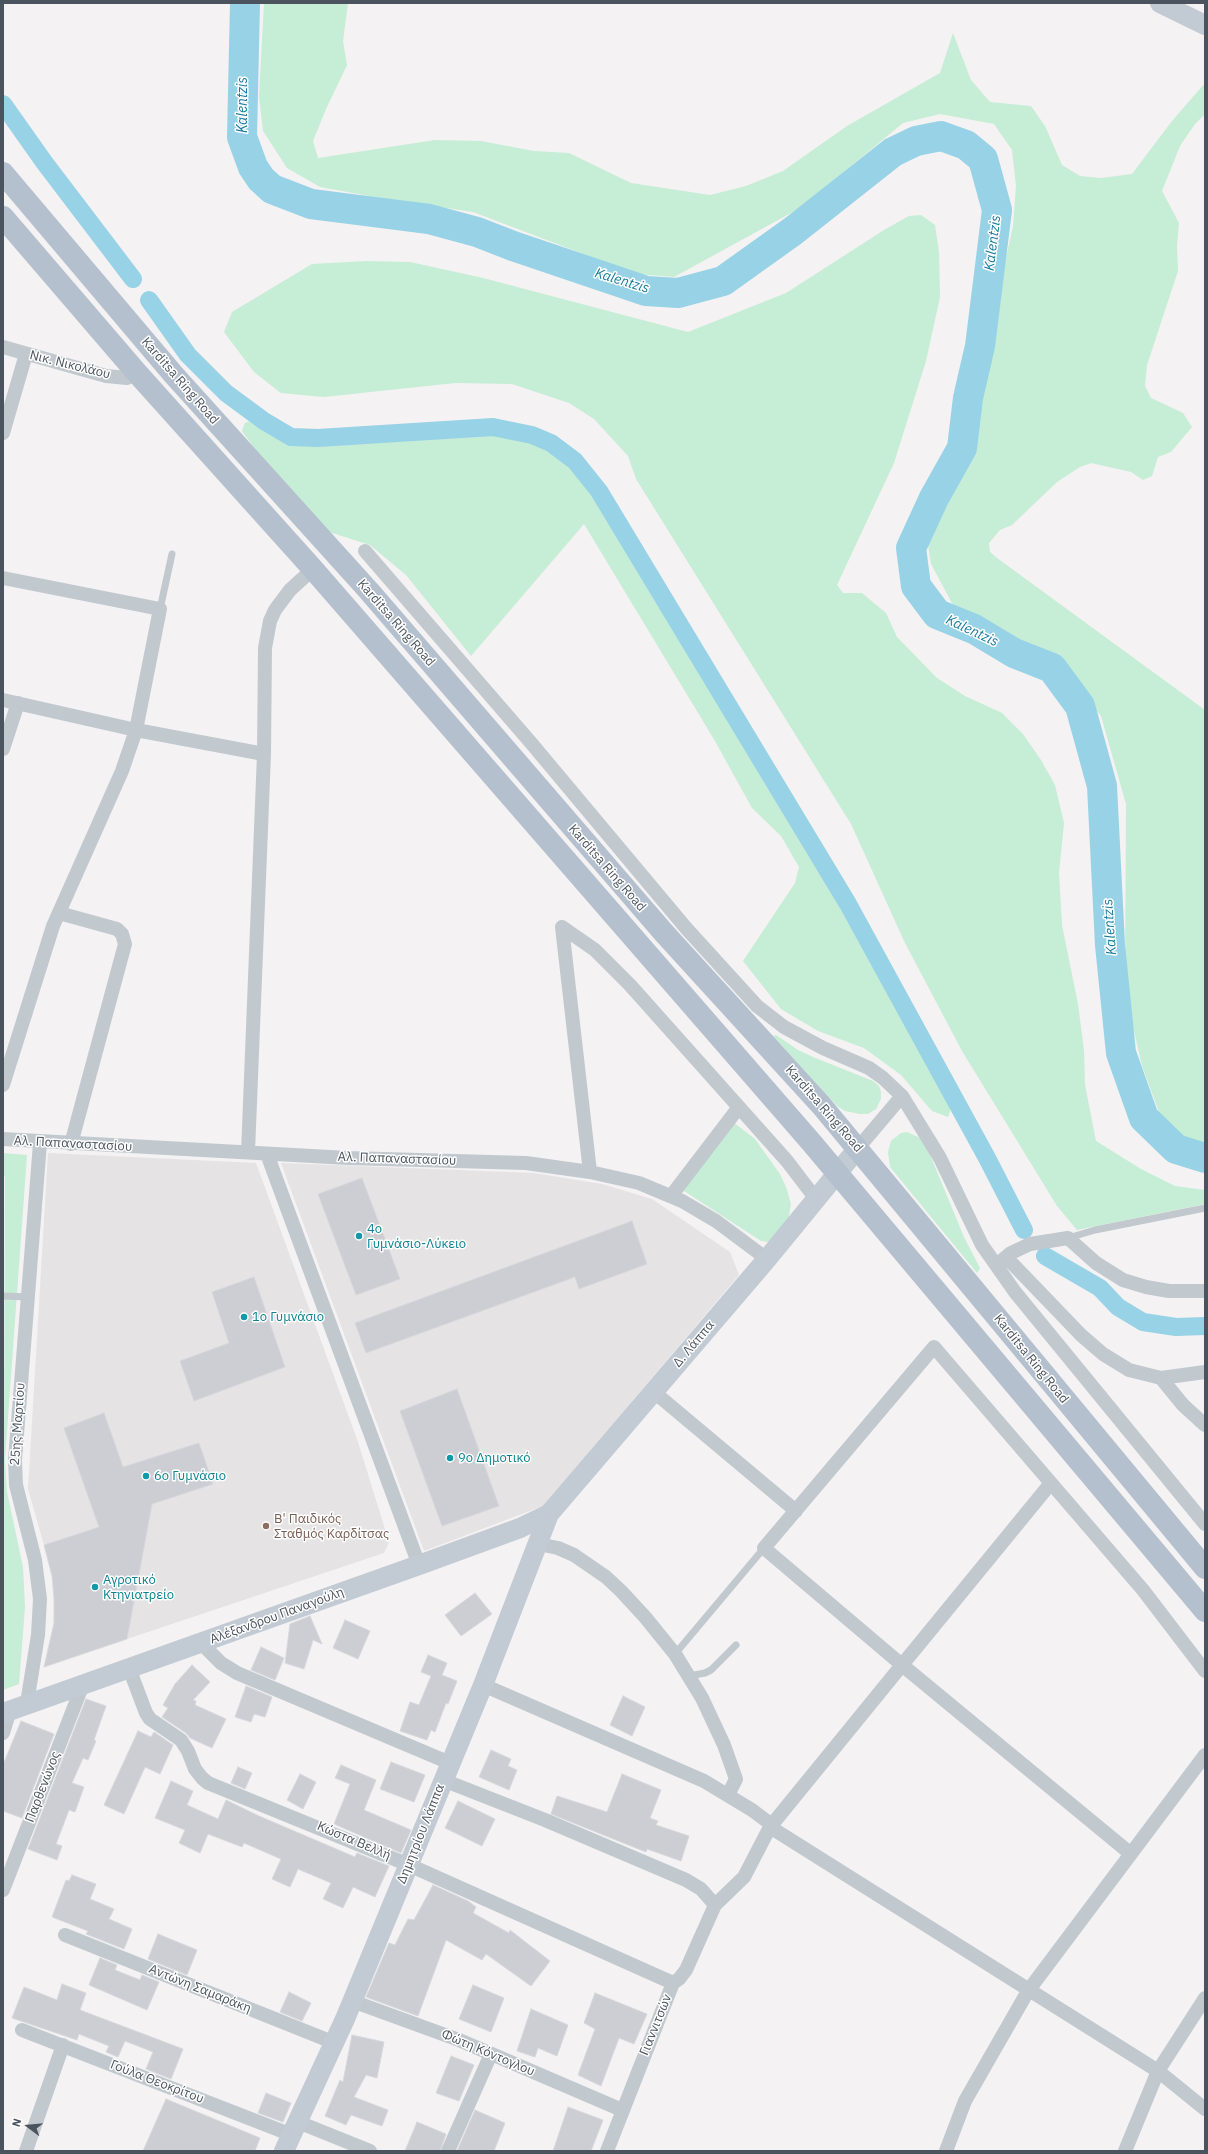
<!DOCTYPE html>
<html>
<head>
<meta charset="utf-8">
<style>
  body { margin:0 }
  #map { position:relative; width:1208px; height:2154px; overflow:hidden; background:#f4f2f2; font-family:"IBM Plex Sans",sans-serif }
  canvas { display:block }
  .frame { position:absolute; inset:0; border:4px solid #4b545e; pointer-events:none }
  .north { position:absolute; left:8px; top:2106px; width:40px; height:40px; -webkit-text-stroke:3px #fff; paint-order:stroke; rotate:286deg; font-size:11px; font-weight:700; line-height:16px; text-align:center; color:#4b545e }
  .north::after { content:''; display:block; margin:auto; width:14px; height:18px; background:#4b545e; clip-path:polygon(50% 0,100% 100%,50% 72%,0 100%) }
</style>
</head>
<body>
<div id="map">
<canvas width="1208" height="2154"></canvas>
<div class="frame"></div>
<div class="north">N</div>
</div>
<script>
const g = document.querySelector('canvas').getContext('2d');
g.lineJoin = 'round';
function fill(path, color) { g.fillStyle = color; g.fill(path, 'evenodd'); }
const poly = rows => new Path2D(rows.map(r => 'M' + r).join(''));
function stroke(path, color, width, dash) { g.strokeStyle = color; g.lineWidth = width; g.lineCap = dash ? 'butt' : 'round'; g.setLineDash(dash || []); g.stroke(path); }
function label(font, color, halo, rows, align = 'center') {
  g.font = font + ' "IBM Plex Sans",sans-serif'; g.lineWidth = 3; g.setLineDash([]); g.textBaseline = 'middle'; g.strokeStyle = halo; g.fillStyle = color; for (const [text, x, y, turn = 0] of rows) {
    g.save(); g.translate(x, y); g.rotate((+turn || 0) * Math.PI / 180); g.textAlign = isNaN(turn) ? turn : align; if (halo) g.strokeText(text, 0, 0); g.fillText(text, 0, 0); g.restore();
  }
}
const education = poly([
  [48,1153,256,1163,358,1442,389,1542,384,1553,127,1639,150,1510,44,1545,28,1489],
  [281,1163,534,1173,602,1184,652,1199,730,1252,739,1275,543,1506,424,1551]
]);
const green = poly([
  [264,3,348,3,343,41,347,65,326,109,313,141,318,158,435,140,481,141,534,151,569,153,631,183,710,195,746,186,783,171,847,126,940,73,953,33,971,80,990,102,1031,106,1045,126,1062,165,1080,176,1101,178,1132,174,1172,121,1205,83,1205,114,1195,124,1180,146,1162,191,1179,223,1177,245,1178,271,1147,365,1145,386,1151,398,1183,413,1192,427,1171,452,1158,457,1152,476,1143,480,1131,472,1091,463,1080,467,1057,482,1012,525,1000,530,989,543,990,552,997,558,1205,710,1205,1145,1182,1137,1160,1115,1142,1066,1125,991,1126,804,1101,716,1058,662,953,605,931,564,927,538,943,504,964,468,991,325,1013,226,1016,186,1012,150,994,124,940,114,903,123,800,208,674,277,636,274,473,212,380,198,320,187,287,168,263,131,259,96],
  [921,215,935,225,939,252,940,297,926,361,894,463,837,585,843,593,862,593,886,613,897,637,937,678,965,696,1002,713,1023,734,1041,760,1055,785,1064,823,1059,873,1062,925,1078,1004,1084,1050,1085,1085,1096,1141,1141,1169,1175,1186,1205,1190,1205,1204,1077,1230,1057,1206,962,1051,905,943,851,824,636,479,628,456,594,419,569,403,512,384,455,383,324,397,281,393,254,372,224,332,232,312,312,264,367,261,410,262,483,278,688,332,786,293,884,230,909,216],
  [253,420,293,442,493,430,529,440,547,447,576,469,605,508,845,911,952,1106,948,1117,932,1111,901,1075,864,1048,818,1031,781,1009,743,961,795,883,799,867,781,836,752,808,715,741,584,524,471,656,406,575,370,545,326,531,257,452,242,431,245,423],
  [776,1035,798,1050,813,1057,873,1081,879,1086,881,1092,881,1099,876,1109,868,1114,860,1114,845,1111,837,1106,773,1036],
  [733,1122,755,1139,780,1174,786,1187,791,1204,789,1216,787,1221,769,1242,761,1241,681,1189],
  [907,1132,920,1138,928,1150,964,1237,980,1268,977,1273,890,1167,888,1152,891,1141,901,1133],
  [3,1153,27,1155,5,1459,7,1492,23,1567,25,1607,19,1684,3,1690,5,1176,3,1176]
]);
const canal = poly([
  [3,104,44,162,133,279],
  [149,300,188,355,226,393,264,421,291,437,318,438,493,427,532,435,551,443,575,461,599,491,848,904,987,1158,1024,1230],
  [1045,1256,1100,1288,1118,1307,1143,1322,1176,1327,1205,1326]
]);
const river = poly([
  [245,3,242,137,253,167,261,179,272,189,311,204,429,219,477,232,513,246,646,291,678,293,723,281,793,231,893,152,916,141,941,136,966,145,983,159,997,210,980,346,968,398,962,448,934,498,911,548,916,586,937,614,974,629,1014,653,1052,668,1080,706,1102,786,1110,945,1121,1053,1144,1118,1176,1149,1205,1158]
]);
const building = poly([
  [362,1178,400,1279,356,1295,318,1194,362,1178],
  [632,1221,647,1264,579,1289,575,1277,366,1353,355,1323,632,1221],
  [254,1277,285,1367,194,1401,180,1361,229,1343,212,1292,254,1277],
  [457,1389,499,1506,442,1526,400,1411,457,1389],
  [104,1413,123,1467,199,1443,213,1484,152,1504,127,1639,44,1667,54,1623,54,1598,52,1576,44,1545,99,1527,64,1428,104,1413],
  [475,1593,492,1614,461,1636,445,1615,475,1593],
  [310,1616,322,1644,313,1640,304,1669,285,1663,290,1624,310,1616],
  [345,1620,370,1631,358,1659,333,1648,345,1620],
  [261,1647,284,1658,275,1680,251,1670,261,1647],
  [428,1655,447,1663,442,1675,457,1681,448,1704,446,1703,435,1732,431,1730,427,1740,400,1731,410,1702,419,1705,431,1676,421,1672,428,1655],
  [192,1665,210,1682,193,1700,196,1701,195,1705,226,1719,212,1748,190,1738,186,1733,162,1717,168,1708,163,1705,175,1684,192,1665],
  [246,1686,272,1697,265,1717,254,1714,251,1722,235,1717,246,1686],
  [623,1696,645,1707,632,1736,610,1725,623,1696],
  [86,1699,106,1706,94,1740,96,1741,88,1760,83,1758,72,1783,84,1787,75,1812,69,1810,56,1844,62,1846,57,1860,28,1849,86,1699],
  [21,1721,54,1734,22,1818,3,1811,3,1765,21,1721],
  [138,1731,151,1737,154,1732,173,1745,160,1774,145,1767,124,1814,104,1805,138,1731],
  [491,1750,511,1759,508,1766,517,1770,509,1790,479,1777,491,1750],
  [391,1762,425,1775,414,1802,380,1789,391,1762],
  [341,1765,376,1780,364,1810,411,1830,401,1853,334,1824,350,1784,335,1778,341,1765],
  [238,1767,252,1773,245,1789,231,1783,238,1767],
  [300,1774,316,1782,303,1809,287,1800,300,1774],
  [622,1774,661,1790,650,1818,658,1821,656,1825,689,1836,681,1861,647,1849,646,1852,551,1814,557,1796,607,1812,622,1774],
  [171,1781,193,1791,187,1805,218,1819,226,1800,259,1816,355,1857,357,1853,389,1866,375,1897,353,1887,343,1908,323,1899,331,1883,298,1869,290,1887,272,1879,281,1859,244,1843,242,1847,208,1834,200,1853,179,1843,185,1830,155,1818,171,1781],
  [458,1801,495,1819,482,1846,445,1828,458,1801],
  [72,1875,96,1884,90,1899,114,1909,109,1919,132,1929,124,1949,86,1934,88,1931,52,1917,66,1880,69,1881,72,1875],
  [433,1885,468,1901,476,1907,473,1913,509,1933,510,1930,550,1961,531,1986,486,1954,482,1960,446,1940,418,2016,366,1997,389,1943,395,1945,408,1919,414,1920,433,1885],
  [158,1934,197,1950,187,1975,148,1959,158,1934],
  [100,1958,117,1965,115,1970,140,1980,142,1975,159,1982,147,2010,89,1985,100,1958],
  [62,1984,86,1993,80,2010,183,2049,171,2079,146,2069,153,2052,125,2041,118,2057,106,2052,109,2046,79,2034,77,2040,12,2018,24,1987,57,2000,62,1984],
  [473,1985,504,1998,491,2032,459,2019,473,1985],
  [289,1992,311,2003,302,2021,280,2012,289,1992],
  [595,1993,647,2014,634,2044,619,2038,601,2086,578,2075,595,2029,584,2023,595,1993],
  [531,2009,568,2025,557,2056,538,2048,535,2057,517,2051,531,2009],
  [352,2035,384,2042,377,2078,366,2075,354,2097,388,2110,382,2126,351,2115,346,2125,325,2116,340,2080,343,2082,352,2035],
  [451,2056,474,2065,459,2101,436,2093,451,2056],
  [266,2093,291,2103,283,2122,258,2113,266,2093],
  [166,2099,260,2138,255,2151,143,2151,166,2099],
  [568,2107,603,2120,591,2151,553,2151,568,2107],
  [475,2110,505,2123,494,2151,457,2151,475,2110],
  [417,2122,446,2134,440,2151,405,2151,417,2122]
]);
const lane = poly([
  [160,609,172,554],
  [1068,1238,1095,1230,1205,1208],
  [3,1296,28,1297],
  [675,1654,764,1548],
  [689,1676,705,1673,711,1670,736,1645]
]);
const street = poly([
  [3,347,106,376,127,378,137,373],
  [3,433,26,354],
  [365,551,532,744,686,928,757,1006,784,1027,823,1048,869,1068,883,1078,902,1096,940,1158,982,1245,1015,1292,1205,1524],
  [3,578,160,609,136,730,122,771,53,926,3,1085],
  [3,700,136,730,264,754],
  [3,749,18,703],
  [59,913,117,929,122,934,125,944,71,1144],
  [562,927,595,950,630,985,787,1161,816,1199],
  [562,927,590,1172],
  [3,1139,348,1158,526,1163,590,1172,639,1183,682,1201,716,1221,767,1259],
  [858,1148,902,1096],
  [248,1152,264,754,265,648,270,621,275,610,290,590,313,569],
  [267,1154,419,1565],
  [671,1196,739,1107],
  [1006,1257,1081,1335,1103,1354,1129,1370,1161,1378,1205,1372],
  [999,1263,1011,1253,1030,1244,1068,1238,1096,1263,1123,1280,1146,1287,1169,1291,1205,1291],
  [1161,1378,1183,1405,1205,1425],
  [654,1392,796,1511],
  [1051,1483,902,1665,1131,1854],
  [538,1544,558,1548,574,1555,606,1577,621,1591,645,1617,675,1654,702,1698,724,1745,736,1779,728,1795],
  [201,1643,221,1663,237,1673,450,1763],
  [129,1668,146,1713,150,1719,181,1740,188,1751,195,1769,202,1778,208,1783,409,1865,673,1983],
  [483,1685,704,1781,752,1810,768,1822,770,1827,744,1877,715,1905,686,1970,679,1979,673,1983,607,2151],
  [27,1703,38,1635,40,1599,35,1560,16,1485,15,1460,40,1143],
  [3,1733,10,1710],
  [443,1780,545,1820,686,1880,701,1889,715,1905],
  [3,1890,83,1684],
  [65,1935,335,2043],
  [1205,1998,1158,2071,1205,2109],
  [352,2001,459,2040,622,2110],
  [22,2030,292,2135],
  [298,2122,370,2151],
  [26,2151,63,2045],
  [448,2151,491,2054],
  [946,2151,965,2101,1028,1991,1205,1755],
  [1125,2151,1158,2071,770,1827,902,1665,764,1548,934,1347,1143,1590,1205,1671]
]);
const secondary = poly([
  [1160,3,1205,25],
  [3,1713,419,1565,520,1528,549,1514],
  [284,2151,345,2019,483,1685,549,1514,767,1259,858,1148]
]);
const primary = poly([
  [3,173,173,374,369,591,664,933,821,1105,1205,1568],
  [3,217,137,373,313,569,811,1142,1205,1611]
]);
const markers = [
  [359,1236,4,"#0f9aa8"],
  [244,1317,4,"#0f9aa8"],
  [450,1458,4,"#0f9aa8"],
  [146,1476,4,"#0f9aa8"],
  [266,1526,4,"#8d6e63"],
  [95,1587,4,"#0f9aa8"]
];
const streetNames = [
  ["Νικ. Νικολάου",70,365,14],
  ["Karditsa Ring Road",180,381,49],
  ["Karditsa Ring Road",396,623,49],
  ["Karditsa Ring Road",607,868,49],
  ["Karditsa Ring Road",824,1109,49],
  ["Αλ. Παπαναστασίου",73,1144,3],
  ["Αλ. Παπαναστασίου",397,1159,2],
  ["Δ. Λάππα",694,1344,-50],
  ["Karditsa Ring Road",1031,1359,51],
  ["25ης Μαρτίου",18,1424,-86],
  ["Αλέξανδρου Παναγούλη",277,1616,-20],
  ["Παρθενώνος",43,1787,-69],
  ["Δημητρίου Λάππα",421,1834,-68],
  ["Κώστα Βελλή",354,1841,23],
  ["Αντώνη Σαμαράκη",200,1989,22],
  ["Γιαννιτσών",656,2025,-68],
  ["Φώτη Κόντογλου",488,2053,23],
  ["Γούλα Θεοκρίτου",157,2082,21]
];
const cultureNames = [
  ["4ο",367,1229],
  ["Γυμνάσιο-Λύκειο",367,1244],
  ["1ο Γυμνάσιο",252,1317],
  ["9ο Δημοτικό",458,1458],
  ["6ο Γυμνάσιο",154,1476],
  ["Αγροτικό",103,1580],
  ["Κτηνιατρείο",103,1595]
];
const educationNames = [
  ["Β' Παιδικός",274,1519],
  ["Σταθμός Καρδίτσας",274,1534]
];
const waterNames = [
  ["Kalentzis",243,105,-90],
  ["Kalentzis",993,243,-83],
  ["Kalentzis",622,281,17],
  ["Kalentzis",972,631,25],
  ["Kalentzis",1110,927,-94]
];
fill(education, '#e5e3e3');
fill(green, '#c6edd6');
stroke(canal, '#97d2e6', 18);
stroke(river, '#97d2e6', 30);
fill(building, '#cdced4');
stroke(building, '#d7d8dd', 1);
stroke(lane, '#c1c9cf', 7);
stroke(street, '#c1c9cf', 14);
stroke(secondary, '#c2cad4', 20);
stroke(primary, '#b5c0ce', 22);
for (const [x, y, r, color] of markers) { const dot = new Path2D(); dot.arc(x, y, r, 0, 2 * Math.PI); g.fillStyle = color; g.fill(dot); stroke(dot, '#fff', 1.5); }
label('13px', '#4b545e', '#fff', streetNames);
label('13px', '#0d838f', '#fff', cultureNames, 'left');
label('13px', '#785e54', '#fff', educationNames, 'left');
label('italic 14px', '#197b9c', '#fff', waterNames);
</script>
</body>
</html>
